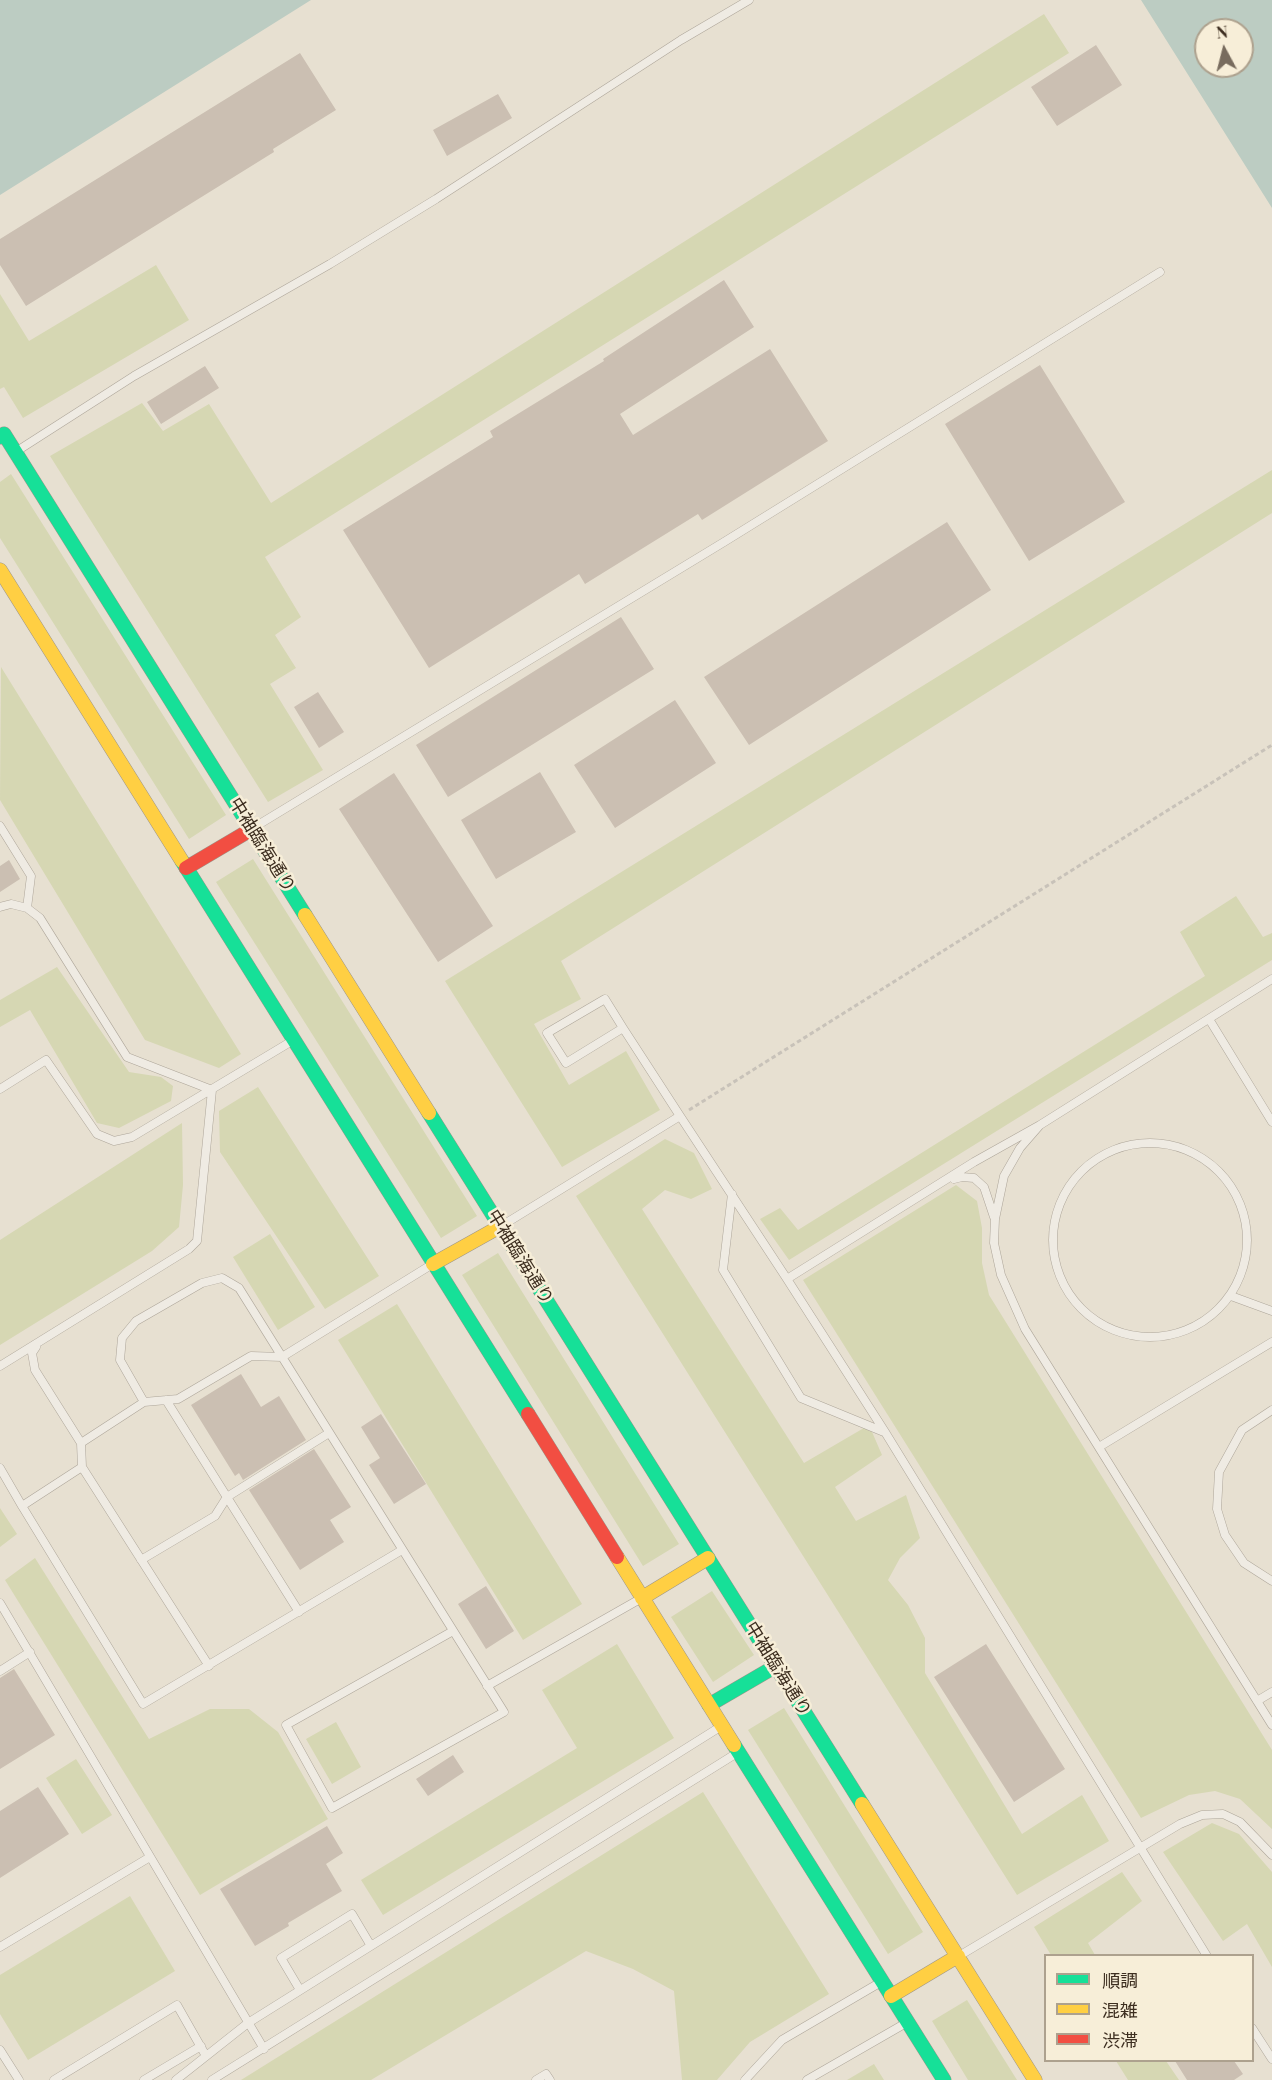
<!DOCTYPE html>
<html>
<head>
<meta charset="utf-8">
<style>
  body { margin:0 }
  #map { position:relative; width:1272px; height:2080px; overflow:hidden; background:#e7e0d1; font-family:"Playfair Display","Noto Sans JP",serif }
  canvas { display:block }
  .legend { position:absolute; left:1044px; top:1954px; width:210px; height:108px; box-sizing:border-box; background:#f7eed8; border:2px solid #ada18e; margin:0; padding:8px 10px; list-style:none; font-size:18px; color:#3d2e20 }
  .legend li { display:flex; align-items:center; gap:12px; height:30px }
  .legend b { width:30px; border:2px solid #ada18e }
  .north { position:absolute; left:1194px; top:18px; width:60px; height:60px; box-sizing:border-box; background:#f7eed8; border:2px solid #ada18e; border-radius:50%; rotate:353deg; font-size:16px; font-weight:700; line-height:24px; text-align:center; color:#3d2e20 }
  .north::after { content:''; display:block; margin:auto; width:21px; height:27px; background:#786c5e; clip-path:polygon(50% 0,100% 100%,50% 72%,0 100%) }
</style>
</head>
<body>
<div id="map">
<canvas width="1272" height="2080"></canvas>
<ul class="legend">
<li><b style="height:8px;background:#16e098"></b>順調</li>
<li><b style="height:8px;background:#ffcf43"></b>混雑</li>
<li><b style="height:8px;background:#f24e42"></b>渋滞</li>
</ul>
<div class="north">N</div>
</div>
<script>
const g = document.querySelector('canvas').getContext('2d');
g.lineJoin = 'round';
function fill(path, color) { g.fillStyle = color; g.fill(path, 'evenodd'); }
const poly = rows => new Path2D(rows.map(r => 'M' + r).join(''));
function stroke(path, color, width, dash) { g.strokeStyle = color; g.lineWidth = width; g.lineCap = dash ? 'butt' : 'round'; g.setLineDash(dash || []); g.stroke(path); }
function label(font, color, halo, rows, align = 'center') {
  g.font = font + ' "Playfair Display","Noto Sans JP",serif'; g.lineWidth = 5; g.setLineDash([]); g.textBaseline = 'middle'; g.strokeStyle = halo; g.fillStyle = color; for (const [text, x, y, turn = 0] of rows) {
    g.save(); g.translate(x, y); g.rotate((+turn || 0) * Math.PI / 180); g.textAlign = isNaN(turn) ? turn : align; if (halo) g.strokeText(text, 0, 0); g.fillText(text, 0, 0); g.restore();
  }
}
const green = poly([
  [1044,14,1069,53,265,557,301,617,275,635,296,668,270,684,323,770,268,802,50,456,142,403,163,431,209,404,271,503],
  [156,265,189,320,23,418,4,387,0,389,0,294,29,341],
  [1272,470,1272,513,561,961,581,999,534,1024,569,1085,626,1051,660,1110,562,1167,445,981],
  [11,474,226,815,189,839,0,538,0,482],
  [1,667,241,1054,219,1068,145,1040,0,800],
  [253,859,477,1216,441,1238,216,882],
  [1236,896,1263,937,1272,933,1272,960,789,1260,760,1219,780,1208,798,1230,1205,976,1180,932],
  [57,967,129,1072,161,1077,173,1086,171,1101,119,1128,97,1123,30,1010,0,1027,0,1000],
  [258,1087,379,1276,325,1309,220,1152,219,1111],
  [182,1123,183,1185,179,1227,152,1251,0,1345,0,1240],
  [665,1139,694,1153,712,1189,691,1199,665,1190,642,1209,804,1463,869,1425,882,1455,835,1487,856,1521,906,1495,920,1538,900,1558,888,1580,908,1605,925,1638,925,1673,1022,1834,1082,1795,1109,1841,1017,1895,576,1196],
  [956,1185,977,1201,982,1228,982,1263,989,1295,1272,1750,1272,1829,1240,1799,1215,1791,1189,1795,1141,1818,803,1280],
  [270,1234,315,1307,278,1330,233,1257],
  [498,1253,679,1544,643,1566,462,1275],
  [397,1304,582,1604,523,1640,338,1340],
  [0,1508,17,1534,0,1547],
  [35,1558,149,1739,210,1709,249,1709,278,1732,328,1819,200,1895,5,1580],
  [712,1591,754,1655,713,1682,671,1617],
  [617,1644,674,1738,383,1915,361,1880,577,1748,542,1690],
  [784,1708,923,1932,888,1954,748,1730],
  [336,1722,361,1767,332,1784,306,1739],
  [76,1759,112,1815,82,1834,46,1778],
  [703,1792,829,1994,750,2042,717,2080,682,2080,674,1991,633,1969,586,1951,371,2080,241,2080],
  [1212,1823,1239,1834,1272,1872,1272,1967,1247,1924,1223,1941,1163,1852],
  [1122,1872,1142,1901,1088,1943,1095,1955,1051,1955,1034,1927],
  [130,1896,175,1971,28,2060,0,2014,0,1975],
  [967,2000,1017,2080,968,2080,932,2021],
  [1116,2061,1166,2061,1179,2080,1128,2080],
  [874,2064,884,2080,847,2080]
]);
const water = poly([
  [0,0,311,0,0,195],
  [1141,0,1272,0,1272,208],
  [1206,30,1242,30,1242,66,1206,66]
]);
const building = poly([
  [1096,45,1122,85,1057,126,1031,87],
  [300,53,336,110,273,149,274,152,26,306,0,265,0,239],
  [498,94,512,118,447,156,433,130],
  [724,280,754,327,620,414,633,435,770,349,828,441,702,520,698,514,585,584,579,574,429,668,343,530,493,437,490,431,604,361,603,359],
  [1040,365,1125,502,1029,561,945,424],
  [205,366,219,388,161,424,147,402],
  [947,522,991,590,749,745,704,677],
  [621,617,654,669,448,797,416,745],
  [318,692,344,732,319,748,294,707],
  [675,700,716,763,615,828,574,765],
  [540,772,576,832,496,879,461,820],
  [394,773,493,926,438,962,339,809],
  [9,860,20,879,0,892,0,866],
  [241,1374,261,1407,279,1396,306,1440,243,1480,239,1473,235,1476,191,1405],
  [381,1414,426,1484,394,1504,369,1465,380,1458,361,1427],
  [314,1449,351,1507,330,1520,344,1542,300,1570,249,1490],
  [486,1586,514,1631,486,1649,458,1604],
  [986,1644,1065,1769,1014,1802,934,1677],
  [14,1669,55,1735,0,1769,0,1678],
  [453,1755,464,1772,428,1796,416,1779],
  [38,1787,69,1834,0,1878,0,1811],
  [327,1826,343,1853,326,1864,342,1891,288,1923,289,1926,255,1946,220,1889],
  [1175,2061,1234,2061,1243,2074,1234,2080,1187,2080]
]);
const path = poly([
  [689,1110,1272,745]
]);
const lane = poly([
  [17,451,134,376,330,264,436,199,681,40,749,0],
  [0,826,31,876,27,908],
  [253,828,724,542,1160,272],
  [0,907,11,904,27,908,40,918,127,1057,212,1090,197,1241,189,1249,0,1366],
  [1272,979,1040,1125,1020,1148,1004,1176,995,1219,994,1243,1001,1275,1025,1329,1272,1725],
  [1209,1019,1272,1122],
  [623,1028,566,1063,547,1033,605,999,623,1028,680,1116],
  [0,1089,46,1060,97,1134,114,1141,132,1137,292,1041],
  [1040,1125,974,1162,787,1279,885,1432,1207,1956],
  '1053 1240a97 97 0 1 1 194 0a97 97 0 1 1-194 0Z',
  [954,1179,962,1177,974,1178,984,1187,994,1217],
  [732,1194,723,1270,801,1398,884,1432],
  [503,1225,680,1116,787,1279],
  [1231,1296,1272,1311],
  [166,1400,299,1612],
  [144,1402,120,1360,122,1338,136,1321,202,1283,222,1278,239,1288,504,1712,332,1808,286,1725,453,1631],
  [1272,1410,1242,1430,1219,1472,1217,1509,1225,1535,1244,1563,1272,1581],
  [81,1443,144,1402,178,1399,251,1356,282,1357,431,1265],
  [1099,1447,1272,1342],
  [82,1467,209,1666],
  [0,1468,22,1506,82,1467,81,1443,35,1370,32,1353,36,1347],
  [22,1506,143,1704,402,1550],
  [141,1560,215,1516,227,1497,329,1433],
  [0,1603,264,2049],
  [0,1671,30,1652],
  [487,1686,640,1599],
  [1257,1701,1272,1692],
  [0,1947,150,1857],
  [959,1956,1180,1824,1202,1815,1223,1814,1240,1822,1272,1855],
  [300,1990,281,1958,352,1914,371,1946],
  [1252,2028,1272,2059],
  [0,2050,19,2080],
  [54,2080,177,2005,206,2056],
  [144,2080,201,2046],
  [176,2080,248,2023,720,1727],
  [212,2080,737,1753],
  [536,2080,546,2074,550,2080],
  [745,2080,782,2040,881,1982],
  [807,2080,906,2023]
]);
const fast = poly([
  [0,437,4,434,305,915],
  [182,861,528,1414],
  [429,1113,862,1804],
  [709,1705,776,1666],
  [734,1745,944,2080]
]);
const slow = poly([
  [0,570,182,861],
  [305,915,429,1113],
  [433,1264,501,1226],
  [617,1557,734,1745],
  [642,1598,708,1558],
  [862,1804,1035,2080],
  [891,1996,958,1956]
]);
const jam = poly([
  [186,868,252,829],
  [528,1414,617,1557]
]);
const streetNames = [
  ["中袖臨海通り",262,845,58],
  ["中袖臨海通り",520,1257,58],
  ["中袖臨海通り",778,1669,58]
];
fill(green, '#d6d7b3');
fill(water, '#bcccc2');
fill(building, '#cbbfb2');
stroke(lane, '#ada599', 9);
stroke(fast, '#9c958a', 15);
stroke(slow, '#9c958a', 15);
stroke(jam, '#9c958a', 15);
stroke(path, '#c8c2b9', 3, [4.5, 3]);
stroke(lane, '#efebe3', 8);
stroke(fast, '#16e098', 14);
stroke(slow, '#ffcf43', 14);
stroke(jam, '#f24e42', 14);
label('18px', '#3d2e20', '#f7eed8', streetNames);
</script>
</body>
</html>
